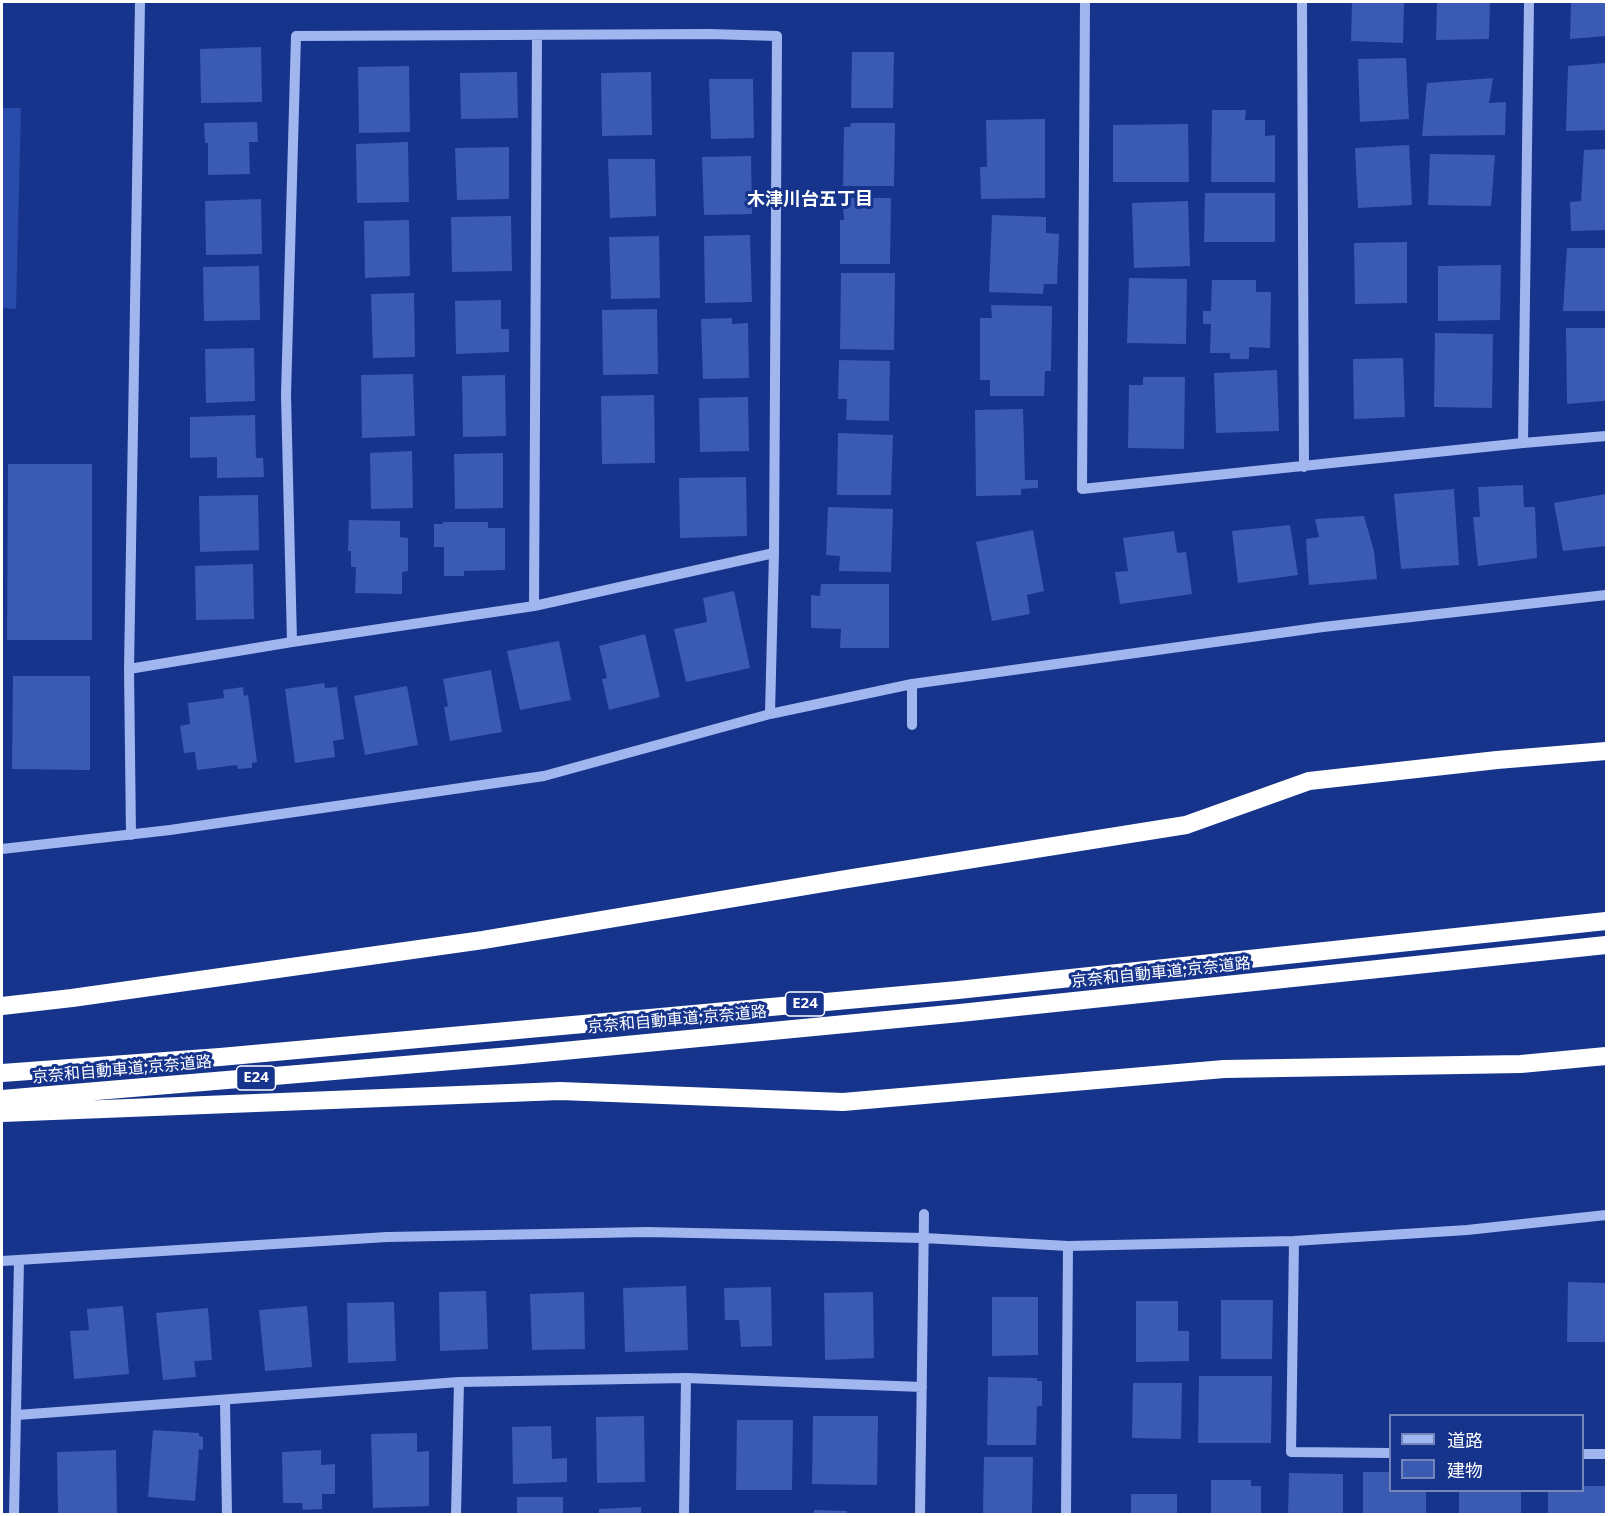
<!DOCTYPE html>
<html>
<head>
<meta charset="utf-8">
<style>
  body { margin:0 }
  #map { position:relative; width:1608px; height:1516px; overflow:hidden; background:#16348c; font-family:"Open Sans","Noto Sans JP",sans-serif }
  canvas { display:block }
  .frame { position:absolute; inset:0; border:3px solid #fff; pointer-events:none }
  .legend { position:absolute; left:1389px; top:1414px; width:195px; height:78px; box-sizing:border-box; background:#16348c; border:2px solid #7385ba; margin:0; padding:8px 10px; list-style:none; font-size:18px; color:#fff }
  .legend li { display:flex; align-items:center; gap:12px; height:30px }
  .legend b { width:30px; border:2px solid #7385ba }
</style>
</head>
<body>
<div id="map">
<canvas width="1608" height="1516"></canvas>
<div class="frame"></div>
<ul class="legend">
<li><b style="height:8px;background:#a1b6ef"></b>道路</li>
<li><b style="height:16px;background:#3b5ab3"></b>建物</li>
</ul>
</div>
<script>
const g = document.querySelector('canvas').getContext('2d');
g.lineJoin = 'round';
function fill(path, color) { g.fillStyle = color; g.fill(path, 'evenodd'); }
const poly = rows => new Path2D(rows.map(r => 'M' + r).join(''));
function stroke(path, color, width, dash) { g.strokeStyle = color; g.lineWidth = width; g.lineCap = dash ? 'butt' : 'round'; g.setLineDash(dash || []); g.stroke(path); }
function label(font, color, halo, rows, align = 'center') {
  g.font = font + ' "Open Sans","Noto Sans JP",sans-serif'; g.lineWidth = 6; g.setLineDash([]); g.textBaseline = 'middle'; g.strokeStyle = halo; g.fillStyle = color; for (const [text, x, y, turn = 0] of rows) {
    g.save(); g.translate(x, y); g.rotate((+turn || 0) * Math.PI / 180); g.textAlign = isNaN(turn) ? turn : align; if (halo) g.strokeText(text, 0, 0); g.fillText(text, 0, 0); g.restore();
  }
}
const green = poly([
  [2,108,21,108,16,309,2,308]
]);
const building = poly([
  [1352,2,1404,2,1403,43,1351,41],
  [1437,2,1490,2,1489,39,1436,40],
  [1571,2,1606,2,1606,36,1570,39],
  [261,47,262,102,201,103,200,49],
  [852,52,894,52,893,108,851,108],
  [1406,58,1409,119,1360,122,1358,59],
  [1606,63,1606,130,1566,131,1568,66],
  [409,66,410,132,359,133,358,67],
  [517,72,518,118,461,119,460,73],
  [651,72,652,135,602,136,601,73],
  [1493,78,1489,103,1506,102,1505,135,1422,136,1427,83],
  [709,79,753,79,754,138,711,139],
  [1212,110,1246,110,1245,120,1265,120,1265,136,1275,135,1275,182,1211,182],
  [1045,119,1045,198,981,199,980,167,987,167,986,120],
  [257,122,258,142,249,142,250,174,208,175,208,143,205,143,204,123],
  [851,123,895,123,894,186,843,186,844,127,850,127],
  [1188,124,1189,182,1113,182,1113,125],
  [408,142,409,202,357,203,356,144],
  [1409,145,1412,205,1358,208,1355,148],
  [509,147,509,199,457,200,455,148],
  [1606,149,1606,230,1571,231,1570,202,1581,201,1584,150],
  [1430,154,1495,155,1491,206,1428,205],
  [751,156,752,214,704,215,702,157],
  [608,159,655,159,656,216,610,218],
  [1205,193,1275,193,1275,242,1204,242],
  [850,198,891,198,890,264,840,264,840,220,844,220,843,203,851,203],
  [261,199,262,254,206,255,205,201],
  [1188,201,1190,266,1134,268,1132,203],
  [992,215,1046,217,1046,233,1059,234,1057,284,1044,284,1043,294,989,292],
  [511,216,512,271,452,272,451,217],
  [409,220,410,276,365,278,364,221],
  [750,235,752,302,705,303,704,236],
  [659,236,660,298,611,299,609,237],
  [1407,242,1407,303,1355,304,1354,243],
  [1567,248,1606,248,1606,311,1563,311],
  [1501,265,1500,320,1438,321,1438,266],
  [259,266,260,320,204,321,203,267],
  [841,273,895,273,894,350,840,349],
  [1129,278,1187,279,1186,344,1127,343],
  [1212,280,1256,280,1256,292,1271,292,1270,348,1249,347,1249,359,1230,359,1230,353,1210,353,1211,324,1203,324,1203,311,1211,311],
  [414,293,415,357,373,358,371,294],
  [501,300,501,329,509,329,509,352,456,354,455,301],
  [991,305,1052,306,1051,371,1045,371,1044,396,990,396,990,380,980,380,980,318,992,318],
  [657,309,658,374,603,375,602,310],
  [732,318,732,324,748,323,749,378,703,379,701,319],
  [1566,328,1606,328,1606,399,1604,401,1567,404],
  [1435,333,1493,334,1492,408,1434,407],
  [254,348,255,401,206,403,205,349],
  [1403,358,1405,417,1354,419,1353,359],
  [839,360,890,361,889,421,846,420,847,399,838,399],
  [1277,370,1279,431,1216,433,1214,373],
  [413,374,415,436,362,438,361,375],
  [505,375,506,436,463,437,462,376],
  [1143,377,1185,377,1184,449,1128,448,1129,385,1143,385],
  [654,395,655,463,602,464,601,396],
  [748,397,749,451,700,452,699,398],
  [1023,409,1025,480,1038,480,1038,488,1021,489,1021,495,976,496,975,410],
  [255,415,256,457,257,458,263,458,264,477,217,478,217,457,190,458,190,417],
  [838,433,893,435,891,495,837,495],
  [412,451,413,508,371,509,370,453],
  [503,453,503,508,455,509,454,454],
  [8,464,92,464,92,640,7,640],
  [746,477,747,536,680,538,679,478],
  [1523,485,1524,507,1535,507,1537,558,1478,566,1473,517,1480,517,1478,487],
  [1454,489,1459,565,1401,569,1394,494],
  [1606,494,1606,546,1563,551,1554,503],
  [258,495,259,550,200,552,199,496],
  [828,507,893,509,891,572,839,571,840,556,826,555],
  [1364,516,1374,551,1377,579,1309,585,1306,539,1319,537,1315,519],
  [349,520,400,521,400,537,408,538,408,571,402,572,402,594,355,593,356,567,351,567,351,551,348,551],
  [443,522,488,522,488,528,505,528,505,570,464,571,464,576,444,576,444,547,434,547,434,524,443,524],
  [1290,525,1298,575,1238,583,1232,531],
  [1033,530,1044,591,1027,595,1030,614,992,621,976,542],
  [1174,531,1177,553,1186,552,1192,594,1120,604,1115,572,1128,571,1123,538],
  [253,564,254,619,196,620,195,566],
  [821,584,889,584,889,648,840,648,841,629,811,628,811,595,820,596],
  [734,591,750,668,686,682,674,629,707,622,703,598],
  [645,634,660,697,609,710,602,679,607,678,599,646],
  [559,641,571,700,520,710,507,651],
  [491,670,502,732,450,741,444,707,448,706,443,679],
  [13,676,90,676,90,770,12,769],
  [324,683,325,688,337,687,344,739,333,741,335,757,295,763,285,689],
  [407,686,418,745,365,755,354,696],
  [243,687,244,696,248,695,257,762,252,763,252,768,238,769,237,765,197,770,195,752,184,753,180,726,190,724,188,703,224,698,223,690],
  [1568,1282,1606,1283,1606,1342,1567,1342],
  [686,1286,688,1350,625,1352,623,1288],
  [771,1287,772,1346,741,1347,739,1320,725,1320,724,1288],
  [486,1291,488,1349,440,1351,439,1292],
  [584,1292,585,1349,532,1350,530,1294],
  [873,1292,874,1358,825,1360,824,1293],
  [992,1297,1038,1297,1038,1355,992,1356],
  [1221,1300,1273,1300,1272,1359,1221,1359],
  [1136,1301,1178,1301,1178,1331,1189,1331,1189,1361,1136,1362],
  [394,1302,396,1361,348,1363,347,1303],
  [123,1306,129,1374,74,1379,70,1331,89,1330,87,1309],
  [307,1306,312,1367,265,1371,259,1310],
  [208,1308,212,1360,194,1361,196,1377,163,1380,156,1313],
  [1199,1376,1272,1376,1271,1443,1198,1443],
  [988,1377,1037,1378,1037,1381,1042,1381,1042,1406,1037,1406,1036,1445,987,1445],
  [1133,1383,1182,1383,1181,1439,1132,1438],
  [644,1416,645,1482,597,1483,596,1417],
  [813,1416,878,1416,877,1485,812,1484],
  [737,1420,793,1420,792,1490,736,1490],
  [551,1426,552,1459,567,1458,567,1482,513,1484,512,1427],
  [153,1430,199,1433,199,1436,203,1437,203,1450,199,1449,195,1501,148,1497],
  [417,1433,417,1452,429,1451,429,1506,373,1508,371,1434],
  [116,1450,117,1513,58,1514,57,1452],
  [321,1450,321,1465,335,1464,335,1494,322,1494,322,1509,303,1510,302,1503,283,1503,282,1452],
  [984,1457,1033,1457,1032,1514,983,1514],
  [1363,1472,1390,1472,1390,1490,1426,1490,1426,1514,1363,1514],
  [1289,1473,1343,1474,1343,1514,1288,1514],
  [1211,1480,1251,1480,1251,1486,1261,1486,1261,1514,1211,1514],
  [1582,1486,1606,1486,1606,1514,1548,1514,1548,1490,1582,1490],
  [1459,1490,1521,1490,1521,1514,1459,1514],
  [1131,1494,1177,1494,1177,1514,1131,1514],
  [517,1497,563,1497,563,1514,517,1514],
  [641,1507,641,1514,599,1514,599,1509],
  [814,1510,847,1511,847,1514,814,1514]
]);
const minor = poly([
  [1085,2,1082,489,1523,443,1606,436],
  [1302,2,1304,467],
  [1523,443,1529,2],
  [534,606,537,35],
  [292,642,286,395,296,36,710,34,777,36,774,553,770,714],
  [129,669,292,642,534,606,774,553],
  [912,725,912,684],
  [131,835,129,669,140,2],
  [2,849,170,830,544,776,770,714,912,684,1323,627,1606,595],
  [1294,1241,1291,1452,1390,1453],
  [2,1261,387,1237,647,1232,924,1238,1068,1246,1294,1241,1467,1230,1606,1215],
  [225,1401,227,1514],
  [17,1415,459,1382,686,1378,922,1387],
  [1582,1454,1606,1454],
  [14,1514,19,1260],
  [456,1514,459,1382],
  [684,1514,686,1378],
  [920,1514,924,1214],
  [1066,1514,1068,1246]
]);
const highway = poly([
  [2,1006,72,998,483,940,847,879,1186,825,1309,781,1497,760,1606,751],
  [2,1073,220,1057,958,990,1606,921],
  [2,1099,511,1056,960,1013,1606,945],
  [2,1113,560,1091,843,1102,1224,1069,1521,1064,1606,1056]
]);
const shields = [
  [805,1004,39],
  [256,1078,39]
];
const shieldNames = [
  ["E24",805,1004],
  ["E24",256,1078]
];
const streetNames = [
  ["京奈和自動車道;京奈道路",1161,973,-6],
  ["京奈和自動車道;京奈道路",677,1020,-5],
  ["京奈和自動車道;京奈道路",122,1070,-5]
];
const neighbourhoodNames = [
  ["木津川台五丁目",810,200]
];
fill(green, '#294cab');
fill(building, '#3b5ab3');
stroke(minor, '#a1b6ef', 10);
stroke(highway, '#fff', 18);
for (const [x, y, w] of shields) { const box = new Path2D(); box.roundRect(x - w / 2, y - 12, w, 24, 4.5); g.fillStyle = '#16348c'; g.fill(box); stroke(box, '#fff', 1.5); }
label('bold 15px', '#fff', null, shieldNames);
label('16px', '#fff', '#16348c', streetNames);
label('bold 18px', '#fff', '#16348c', neighbourhoodNames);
</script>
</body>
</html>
